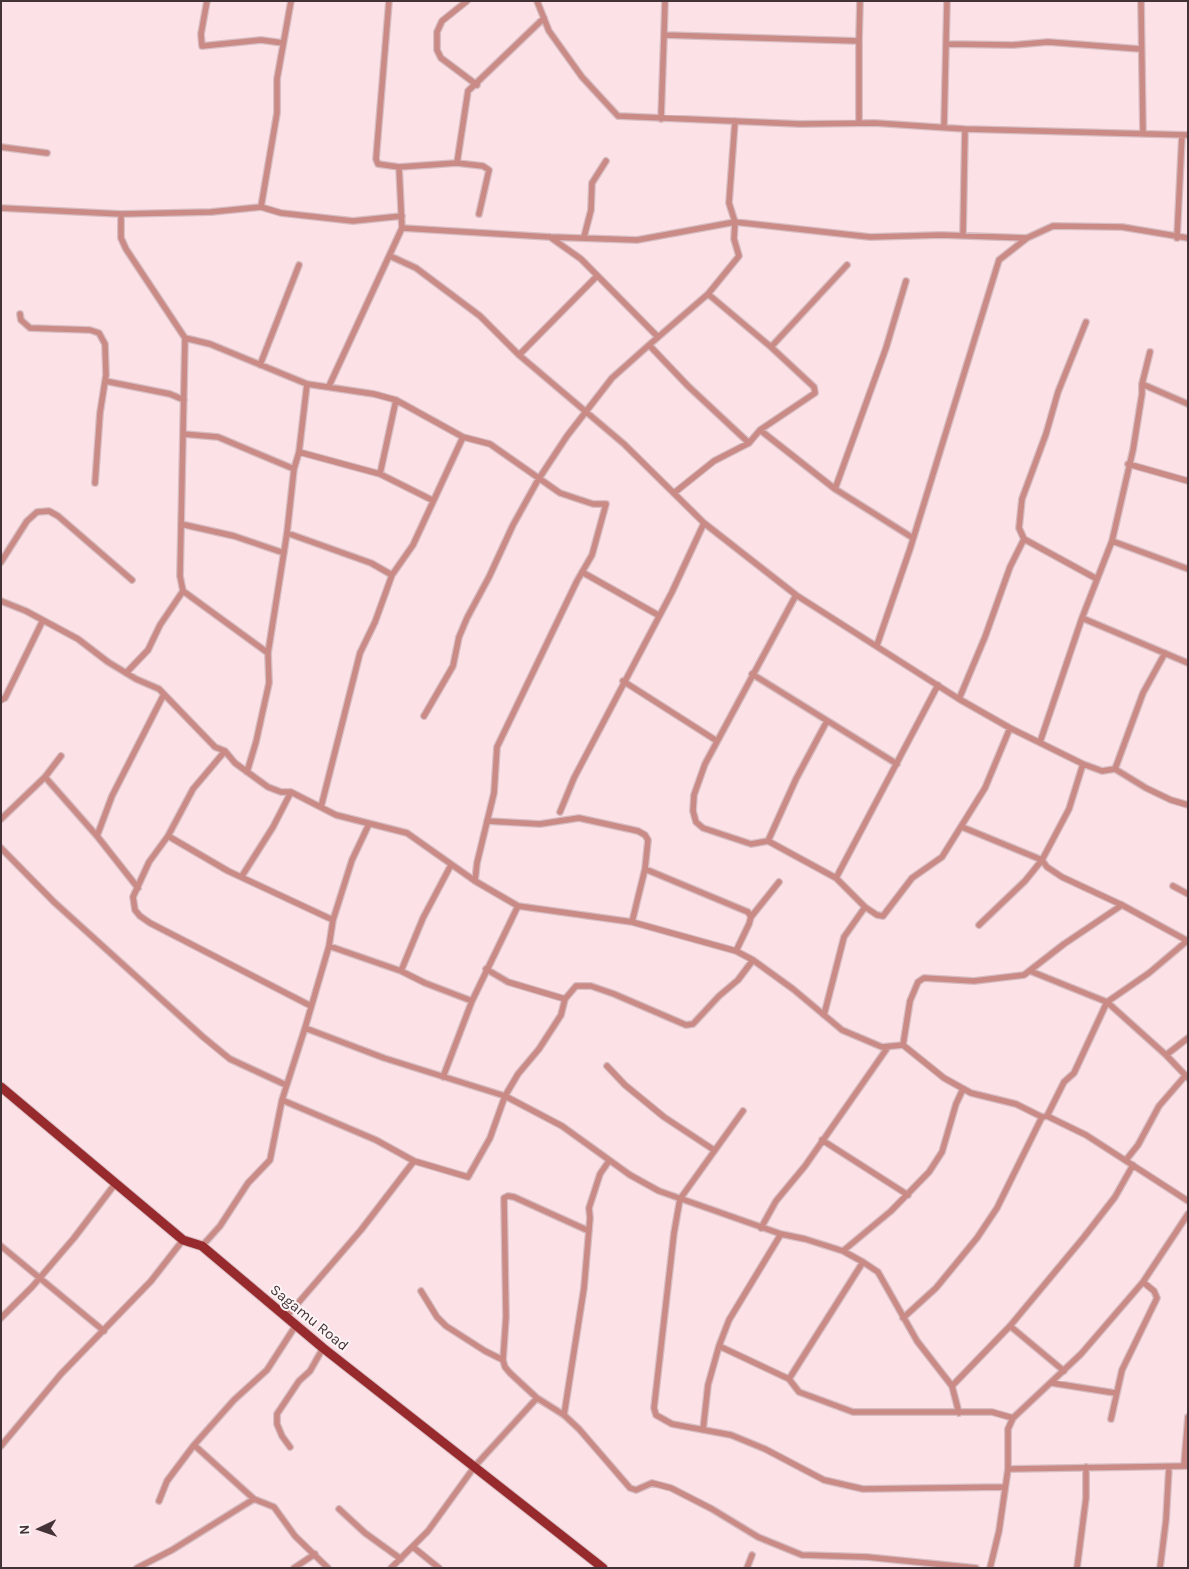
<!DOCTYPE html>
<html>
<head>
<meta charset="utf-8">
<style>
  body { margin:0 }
  #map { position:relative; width:1189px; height:1569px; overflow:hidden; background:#fce1e6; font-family:Karla,sans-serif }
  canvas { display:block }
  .frame { position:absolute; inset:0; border:2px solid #433236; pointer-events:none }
  .north { position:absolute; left:15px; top:1504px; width:50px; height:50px; -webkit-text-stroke:4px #fdf4f5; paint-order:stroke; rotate:267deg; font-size:14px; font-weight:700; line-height:20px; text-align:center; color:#433236 }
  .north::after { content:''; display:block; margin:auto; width:18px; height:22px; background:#433236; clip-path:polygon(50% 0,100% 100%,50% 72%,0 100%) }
</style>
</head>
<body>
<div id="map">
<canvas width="1189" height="1569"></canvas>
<div class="frame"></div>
<div class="north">N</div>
</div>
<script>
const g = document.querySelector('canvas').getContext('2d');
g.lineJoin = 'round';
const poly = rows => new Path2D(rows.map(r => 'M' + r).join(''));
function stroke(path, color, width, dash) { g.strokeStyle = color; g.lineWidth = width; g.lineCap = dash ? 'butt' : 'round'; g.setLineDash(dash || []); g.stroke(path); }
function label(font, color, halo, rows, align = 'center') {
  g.font = font + ' Karla,sans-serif'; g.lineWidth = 4; g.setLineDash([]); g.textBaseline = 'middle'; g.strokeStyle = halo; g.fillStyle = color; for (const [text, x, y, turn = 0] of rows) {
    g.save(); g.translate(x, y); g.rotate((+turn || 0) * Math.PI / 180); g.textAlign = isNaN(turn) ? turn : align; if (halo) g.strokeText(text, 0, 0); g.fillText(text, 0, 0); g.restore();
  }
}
const minor = poly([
  [207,1,201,34,202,46,261,40,283,43],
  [389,1,376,159,378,164,399,167,457,163],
  [467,1,442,21,437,32,437,50,441,58,477,85],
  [537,1,549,31,582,77,618,116,800,124,875,123,965,129,1188,135],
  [1141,1,1143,134],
  [664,35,665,1],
  [946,44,1013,45,1048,42,1140,49],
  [661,119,664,35,859,41,860,1],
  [859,123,859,41],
  [944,127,947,1],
  [1,147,47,153],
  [261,207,277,113,277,79,291,1],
  [1,208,121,214,211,212,261,207,281,213,353,221,402,216],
  [121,214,121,238,126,249,185,338,180,576,183,591,268,653],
  [479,214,489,170,483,166,457,163,468,91,544,18],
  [402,228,550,237,637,240,735,222,870,237,941,235,1027,238,1053,226,1122,227,1188,238],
  [963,235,965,129],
  [550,237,581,259,658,337],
  [584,237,591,210,592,183,606,161],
  [1177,238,1182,135],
  [390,256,416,268,480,316,519,355,624,444,704,523,796,595,959,699,1010,728,1083,764,1102,771,1115,769,1146,788,1171,800,1188,805],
  [906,281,886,348,835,489,913,538],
  [708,294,649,345,688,386,749,443],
  [20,314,21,320,30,328,90,330,99,333,105,344,106,375,100,413,95,483],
  [1086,322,1058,392,1046,434,1022,499,1019,528,1024,539,1097,579],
  [185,338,210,344,307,384,374,394,396,400,463,437,490,444,560,493,593,504,606,504,592,555,577,581,497,747,494,793,477,863,475,881],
  [771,347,847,265],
  [519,355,597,276],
  [260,365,299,265],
  [105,381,170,394,184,400],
  [1142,384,1188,404],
  [329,386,402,228,399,167],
  [760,430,835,489],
  [183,434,218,437,294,469],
  [299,452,380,474,432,500],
  [1128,464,1188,481],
  [380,474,396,400],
  [674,493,714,461,749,443,760,430,815,393,814,387,771,347,708,294,739,256,734,239,735,222,729,203,735,121],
  [181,524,234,536,284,553],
  [287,533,371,563,392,575],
  [1112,541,1188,569],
  [1,562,27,521,37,512,49,511,58,516,132,580],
  [582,572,658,615],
  [796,595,705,764,694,795,693,811,696,822,703,828,751,844,768,841,836,878,865,907,877,915,883,916,912,878,942,857,985,788,1010,728],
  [1,601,26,611,78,639,108,662,136,679,159,689,215,747,225,751,235,763,268,787,281,792,291,792,336,815,407,833,475,881,518,906,632,922,736,951,753,960,793,989,842,1030,882,1047,903,1045,944,1078,971,1093,1016,1104,1042,1117,1047,1116,1086,1135,1188,1201],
  [1082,618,1188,663],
  [877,645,910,549,999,260,1027,238],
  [126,673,148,650,160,625,183,591],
  [752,674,897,764],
  [623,681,717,741],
  [959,699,985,637,1010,567,1024,539],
  [1,700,5,698,43,620],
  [424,716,453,666,459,637,467,618,489,577,513,525,538,480,567,436,612,378,649,345],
  [1040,742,1082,618,1112,541,1133,450,1142,394,1142,384,1150,352],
  [225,751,193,789,168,836,149,862,133,897,135,910,140,916,150,923,311,1006],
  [1115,769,1143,693,1165,653],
  [247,772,256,742,269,683,268,653,287,533,294,469,299,452,307,384],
  [45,777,97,836,138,888],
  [321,807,360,653,375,622,392,575,413,545,463,437],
  [560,812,574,778,672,592,704,523],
  [1,819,45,777,61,756],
  [487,821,540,824,579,818,638,831,645,835,648,840,645,869,632,922],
  [962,827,1042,860,1047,867,1062,877,1122,905,1188,941],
  [97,836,112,796,164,694],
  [168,836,228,871,333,920],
  [768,841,796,779,827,721],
  [1,848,54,902,202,1036,230,1059,286,1085],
  [645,869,748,912,751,917,749,924,736,951],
  [242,876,273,827,291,792],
  [836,878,938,685],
  [1173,886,1188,894],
  [751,917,779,882],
  [979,925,1025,881,1042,860,1069,809,1083,764],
  [329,946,401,971,425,983,472,1001],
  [486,969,508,982,565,999],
  [401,971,423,918,451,865],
  [1030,971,1107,1002,1166,1055,1188,1078],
  [824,1015,844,937,865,907],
  [305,1028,384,1058,505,1096,562,1126,630,1175,659,1191,781,1234,805,1239,843,1251,863,1262,878,1272,917,1341,952,1386,959,1413],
  [903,1045,910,1001,918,982,924,978,974,981,1024,975,1064,944,1122,905],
  [1166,1055,1188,1038],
  [607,1066,625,1085,664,1117,714,1150],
  [443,1077,472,1001,518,906],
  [282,1100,376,1140,414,1161,468,1177,490,1138,505,1096,518,1074,539,1049,561,1015,565,999,576,986,591,986,614,994,686,1025,693,1024,719,996,738,980,753,960],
  [743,1111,680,1199,674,1233,654,1408,656,1415,672,1424,731,1435,765,1449,824,1480,863,1489,1004,1487],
  [1047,1116,1064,1082,1074,1073,1107,1002,1149,973,1188,940],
  [822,1140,908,1195],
  [1126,1160,1138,1145,1159,1106,1185,1076],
  [761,1228,776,1201,805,1166,888,1047],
  [589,1231,514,1197,508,1196,504,1198,506,1317,503,1360,505,1367,510,1373,537,1398,564,1415,579,1429,630,1488,636,1490,652,1483,671,1488,712,1509,758,1537,802,1555,867,1557,976,1568],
  [1,1246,104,1331],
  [202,1246,220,1226,248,1183,270,1160,282,1100,305,1028,329,946,333,920,352,860,369,824],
  [843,1251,891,1211,929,1172,942,1152,956,1104,963,1089],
  [421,1291,437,1317,446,1326,485,1351,503,1360],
  [286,1317,361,1230,414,1161],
  [1,1318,32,1287,74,1238,115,1184],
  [903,1318,936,1288,977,1238,997,1208,1042,1117],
  [1010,1326,1064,1371],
  [719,1346,789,1379,799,1392,853,1412,992,1412,1013,1418,1081,1354,1143,1282,1188,1214],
  [789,1379,863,1262],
  [1052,1383,1115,1393],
  [952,1386,1010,1326,1084,1237,1115,1197,1133,1165],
  [564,1415,584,1288,590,1218,589,1208,600,1174,609,1161],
  [1111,1419,1122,1370,1157,1298,1154,1291,1143,1282],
  [703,1430,708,1385,719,1346,729,1320,781,1234],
  [194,1445,254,1499,274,1507,295,1536,328,1568],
  [1,1446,61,1374,151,1281,183,1240],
  [290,1447,282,1436,277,1424,277,1414,299,1381,310,1371,323,1348],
  [1184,1466,1188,1417],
  [1008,1469,1188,1466],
  [159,1501,167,1481,194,1445,234,1400,267,1370,296,1325],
  [339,1509,365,1533,401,1559],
  [413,1547,439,1568],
  [137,1568,172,1550,254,1499],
  [294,1568,315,1554],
  [391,1568,428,1531,475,1466,537,1398],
  [747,1568,752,1555],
  [990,1568,999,1531,1008,1469,1008,1429,1013,1418],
  [1077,1568,1086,1498,1086,1467],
  [1160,1568,1166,1520,1169,1467]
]);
const trunk = poly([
  [1,1087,183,1240,202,1246,323,1348,603,1568]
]);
const streetNames = [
  ["Sagamu Road",309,1318,39]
];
stroke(minor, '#d7bec3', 8);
stroke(trunk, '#d7bec3', 11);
stroke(minor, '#ca8b87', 5.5);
stroke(trunk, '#962a2d', 9);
label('15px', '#433236', '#fdf4f5', streetNames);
</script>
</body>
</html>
